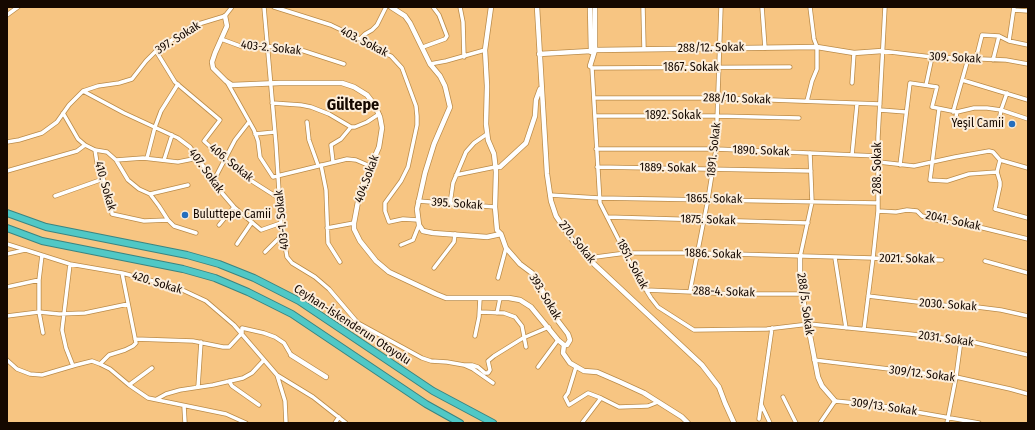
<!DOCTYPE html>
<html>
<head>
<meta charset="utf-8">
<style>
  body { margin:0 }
  #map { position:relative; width:1035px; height:430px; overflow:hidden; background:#f7c582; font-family:"Fira Sans Condensed",sans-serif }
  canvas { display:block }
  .frame { position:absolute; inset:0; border:8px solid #150800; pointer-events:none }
</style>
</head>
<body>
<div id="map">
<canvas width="1035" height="430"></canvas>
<div class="frame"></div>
</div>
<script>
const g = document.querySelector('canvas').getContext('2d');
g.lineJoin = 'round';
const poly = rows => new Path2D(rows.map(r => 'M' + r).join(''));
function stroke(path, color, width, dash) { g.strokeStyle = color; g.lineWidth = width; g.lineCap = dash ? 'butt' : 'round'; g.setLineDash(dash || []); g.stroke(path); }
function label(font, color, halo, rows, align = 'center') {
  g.font = font + ' "Fira Sans Condensed",sans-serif'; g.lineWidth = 4; g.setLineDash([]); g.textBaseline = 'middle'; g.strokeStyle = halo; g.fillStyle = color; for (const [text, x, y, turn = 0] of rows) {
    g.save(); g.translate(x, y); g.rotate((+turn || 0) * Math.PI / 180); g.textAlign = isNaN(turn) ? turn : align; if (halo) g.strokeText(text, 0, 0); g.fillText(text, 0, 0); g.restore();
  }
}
const street = poly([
  [264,7,276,144,281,223,287,257,292,263,315,277,329,289,358,323,422,358,431,361,447,362,464,365,473,369,493,383],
  [274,7,331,25,360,39,370,47,391,56,402,68,416,106,417,116,417,125,408,167,401,181,385,203,385,211,389,222,403,219,418,220],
  [460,7,463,22,464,57],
  [643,7,644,49],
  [762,7,765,48],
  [1014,10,1028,11],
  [7,15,18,7],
  [221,39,240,46,285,47,304,51,344,64],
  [360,39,365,34,372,30,377,25,386,7],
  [1009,41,1014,7],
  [423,47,445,39,447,36,439,15,433,7],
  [156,51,175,82,220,120,204,141,225,160,247,178,280,199],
  [882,51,932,57,1006,60,1028,64],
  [976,59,982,35,999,36,1009,41,1028,45],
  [993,60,999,36],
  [430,64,446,61,485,50],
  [590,66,592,68,600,203,635,272,651,298,658,307,694,330,767,329,809,324,910,334,973,342,1028,355],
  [592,68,790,67],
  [962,80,1028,100],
  [227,82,254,130,258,141,260,157,273,177,347,159,356,160,370,166],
  [852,83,854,53],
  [926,85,932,57],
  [83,91,124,113,178,138,190,147,222,193,234,207,261,230,281,223],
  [594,98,718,98,880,104],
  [807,101,812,81,817,69,817,47,814,39,810,7],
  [272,103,301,105,311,107,329,114,351,127,355,127,367,122,379,114],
  [939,109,930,180,947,181,969,174,997,172],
  [880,110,906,112],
  [953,112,968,59],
  [63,113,78,139,85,145,95,150,107,152,116,160,128,180,139,189,150,194,159,206,168,220,174,226,196,233],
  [595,116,717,116,799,118],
  [307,122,309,140,318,165],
  [954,126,957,112],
  [998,127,1001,110,1007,93],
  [255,134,275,132],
  [7,142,19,140,42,133,57,122,69,105,83,91,98,86,119,83,132,79,146,61,156,51,192,26,225,16,232,7],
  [596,149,716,149,878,156],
  [95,150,97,163,111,199,112,214,144,221,168,220],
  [852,155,857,104],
  [147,158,155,127,161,111,178,84],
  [116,160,143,158,178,162,198,158],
  [164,160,172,135],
  [1000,160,997,172,1000,182,1000,186,995,209,1028,218],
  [333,162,331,145,341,139,351,127],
  [879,162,914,166,955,157,989,151,993,152,1000,160,1028,168],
  [321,165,326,190,328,243,340,262],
  [900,165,910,83,937,87,932,107,957,112,974,108,987,108,1001,110,1028,119],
  [597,167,811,171],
  [7,171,77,151,85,145],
  [456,175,495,167],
  [214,180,235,140,249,122],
  [150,194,188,185],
  [550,195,599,198,878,203],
  [55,196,103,179],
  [418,201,495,207],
  [450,204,453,183,466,152,474,143,487,134],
  [878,211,896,212,907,210,917,211,922,216,937,220,983,228,1028,239],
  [607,217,808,223],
  [219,225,234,207],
  [327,228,354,223],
  [7,244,70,264,122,273,176,287,206,301,234,325,277,375,285,401,286,423],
  [237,244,252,222],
  [401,245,413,240,419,225],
  [265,252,283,234],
  [7,254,25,250],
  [42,255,39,280,39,312,43,333],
  [800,257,812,202,810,153],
  [588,258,626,253,698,253,942,260],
  [835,258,846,328],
  [985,261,1028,273],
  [70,264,62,330,66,348,73,366],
  [434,268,454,242,455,234],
  [498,278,506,248],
  [7,287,39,280],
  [646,290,737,294,802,294],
  [690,291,708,199,716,149,721,7],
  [868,296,951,306,977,307,1001,310,1028,316],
  [480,312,504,313,515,317,522,326,526,347],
  [497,313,500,298],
  [7,316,39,312,59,314,85,313,128,304],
  [864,329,873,258,878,211,878,137,885,7],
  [475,336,479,317,480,298],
  [135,339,193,341,223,347,229,347,242,333,242,328,264,333,275,337,284,343,291,355],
  [7,360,17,369,30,374,42,375,76,365,92,361,100,364,110,369,129,385,148,398,226,414,246,423],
  [814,360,956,377,1010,389,1028,394],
  [100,364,109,355,125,350,133,346,136,343,122,273],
  [464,365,472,365,478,367,485,373,488,373,490,370,488,361,494,356,523,338,549,327],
  [538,367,558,340],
  [576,367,568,393,565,397,569,405,588,393,601,398,619,407,648,406,658,402],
  [277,375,313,397,346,423],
  [229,381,232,386,259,405],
  [129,385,152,368],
  [198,387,201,342],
  [783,397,796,423],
  [157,399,166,394,180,390,213,385,243,378,252,373,264,360],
  [761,404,770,423],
  [184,406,185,423],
  [759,419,772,328],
  [335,423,339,417],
  [582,423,601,398],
  [820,423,835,401,876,405,979,423],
  [947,423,956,377,961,340]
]);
const secondary = poly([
  [391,7,405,16,410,23,430,64,440,76,445,86,450,107,434,144,425,173,417,209,419,225,423,231,433,233,487,237,501,234],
  [491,7,485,50,487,86,486,124,488,140,494,154,496,172,495,207,497,230,501,234,506,248,520,264,532,273,540,284,546,300,552,313,568,334,570,340,567,345,564,345,563,353,570,363,584,371,597,372,620,382,644,393,682,417,688,423],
  [537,7,547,174,551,201,556,216,573,241,594,264,702,365,719,387,725,403,734,423],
  [590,7,591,52],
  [225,16,227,26,215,53,212,62,213,68,226,81,232,85,280,83,342,83,354,87,367,95,374,104,380,117,382,128,379,147,360,191,354,223,354,229,360,241,376,261,389,272,436,294,446,298,509,298,520,300,531,307,558,340,564,345],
  [539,54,591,51,595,50,817,47,854,53,882,51],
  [590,66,595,50,595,7],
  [495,167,500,167,526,143,535,116,536,100,540,89],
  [800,257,800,276,802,294,818,377,822,386,835,401],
  [291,355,326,377]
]);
const highway = poly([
  [7,213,46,227,187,255,219,264,254,278,299,301,433,391,493,423],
  [7,228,42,241,183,269,215,278,248,292,292,314,426,404,460,423]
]);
const markers = [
  [1012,124,4,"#246ebe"],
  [185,215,4,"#246ebe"]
];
const streetNames = [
  ["397. Sokak",178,38,-32],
  ["403. Sokak",364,42,27],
  ["403-2. Sokak",271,48,6],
  ["288/12. Sokak",711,48,-1],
  ["309. Sokak",955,58,3],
  ["1867. Sokak",691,68],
  ["288/10. Sokak",737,99,2],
  ["1892. Sokak",673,116],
  ["1891. Sokak",714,150,-84],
  ["1890. Sokak",761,151,2],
  ["406. Sokak",231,163,39],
  ["1889. Sokak",668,168,1],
  ["288. Sokak",878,168,-90],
  ["407. Sokak",206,171,54],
  ["404.Sokak",367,179,-70],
  ["410. Sokak",105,186,74],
  ["1865. Sokak",714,199,1],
  ["395. Sokak",457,204,4],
  ["403-1. Sokak",282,220,-96],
  ["1875. Sokak",708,220,2],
  ["2041. Sokak",953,221,12],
  ["270. Sokak",577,242,51],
  ["1886. Sokak",713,254,2],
  ["2021. Sokak",907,259,1],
  ["1851. Sokak",632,264,62],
  ["420. Sokak",157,283,17],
  ["288-4. Sokak",724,292,2],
  ["393. Sokak",545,297,59],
  ["288/5. Sokak",805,304,82],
  ["2030. Sokak",948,305,4],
  ["Ceyhan-İskenderun Otoyolu",352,325,33],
  ["2031. Sokak",946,339,8],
  ["309/12. Sokak",922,374,7],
  ["309/13. Sokak",884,407,8]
];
const poiNames = [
  ["Yeşil Camii",1004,124],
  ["Buluttepe Camii",193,215,"left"]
];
const districtNames = [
  ["Gültepe",353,106]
];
stroke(street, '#ba8b49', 5);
stroke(secondary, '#ba8b49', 6);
stroke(highway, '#3b8581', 8);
stroke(street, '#fff', 3.5);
stroke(secondary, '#fff', 4.5);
stroke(highway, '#50c8c6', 6);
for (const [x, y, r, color] of markers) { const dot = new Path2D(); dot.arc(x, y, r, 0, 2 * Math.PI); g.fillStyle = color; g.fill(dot); stroke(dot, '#fcedd9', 1.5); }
label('12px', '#150800', '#fcedd9', streetNames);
label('12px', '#150800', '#fcedd9', poiNames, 'right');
label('bold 16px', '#150800', '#fcedd9', districtNames);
</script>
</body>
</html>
